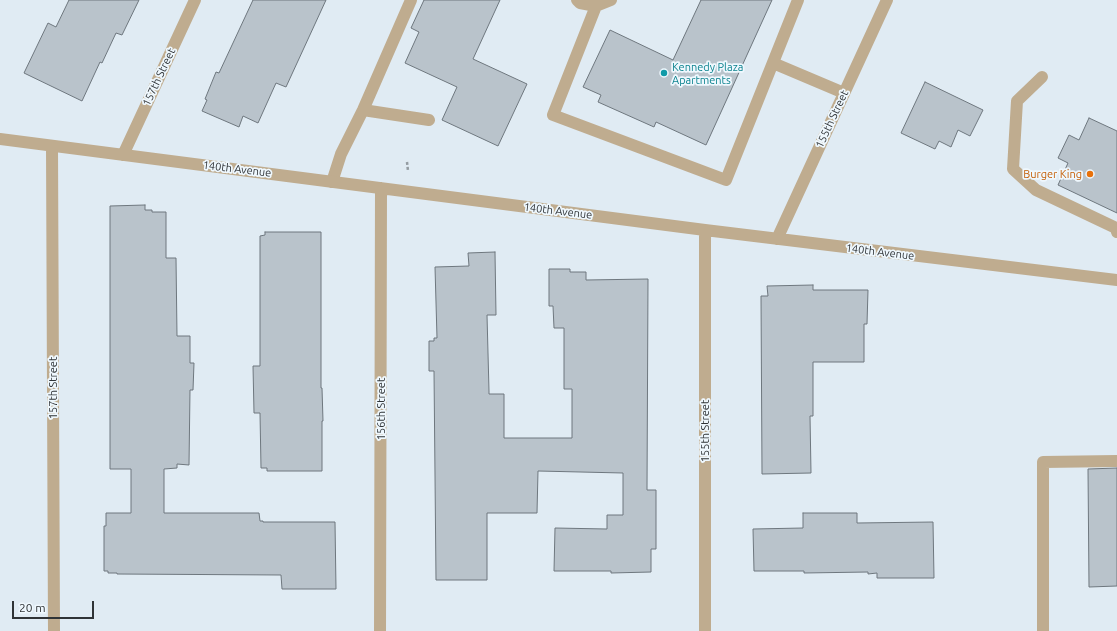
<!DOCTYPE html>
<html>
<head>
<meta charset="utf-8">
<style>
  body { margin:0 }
  #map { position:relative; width:1117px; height:631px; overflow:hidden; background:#e0ebf3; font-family:Ubuntu,sans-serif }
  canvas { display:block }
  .scale { position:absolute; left:12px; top:601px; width:82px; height:18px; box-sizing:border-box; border:2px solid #2f3336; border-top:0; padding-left:5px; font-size:12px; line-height:14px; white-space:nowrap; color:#2f3336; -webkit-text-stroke:3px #eff8fe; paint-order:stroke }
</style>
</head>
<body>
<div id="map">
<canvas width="1117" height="631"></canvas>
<div class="scale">20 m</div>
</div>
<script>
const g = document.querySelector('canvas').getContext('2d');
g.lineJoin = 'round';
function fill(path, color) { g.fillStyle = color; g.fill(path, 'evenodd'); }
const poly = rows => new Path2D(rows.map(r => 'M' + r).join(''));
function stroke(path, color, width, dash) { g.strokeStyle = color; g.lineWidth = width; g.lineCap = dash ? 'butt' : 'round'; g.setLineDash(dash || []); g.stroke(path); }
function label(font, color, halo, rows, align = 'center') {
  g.font = font + ' Ubuntu,sans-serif'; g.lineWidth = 3.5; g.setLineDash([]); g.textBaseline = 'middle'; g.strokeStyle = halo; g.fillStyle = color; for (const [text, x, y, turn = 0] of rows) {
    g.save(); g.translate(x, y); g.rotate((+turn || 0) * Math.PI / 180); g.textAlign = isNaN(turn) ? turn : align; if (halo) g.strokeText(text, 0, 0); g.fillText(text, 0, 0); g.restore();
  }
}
const building = poly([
  [69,0,139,0,122,35,116,33,102,63,100,62,82,101,24,73,48,23,56,27,69,0],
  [253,0,326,0,286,87,276,83,258,123,243,116,239,127,202,111,207,100,205,99,216,72,219,73,253,0],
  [424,0,500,0,473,59,527,84,498,146,442,120,457,87,405,63,419,32,411,28,424,0],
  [701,0,772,0,706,145,656,122,654,127,598,102,601,95,583,87,610,30,673,60,701,0],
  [925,82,983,110,970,136,958,130,951,147,939,141,935,149,901,133,925,82],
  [1089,118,1117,131,1117,213,1058,185,1068,163,1058,158,1069,135,1079,140,1089,118],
  [145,205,145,210,152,210,152,212,166,212,166,258,176,258,177,336,190,336,190,363,194,363,193,390,190,390,189,465,177,464,177,468,164,469,164,513,259,513,260,521,263,521,263,522,335,522,336,589,282,589,281,575,117,574,117,573,108,573,108,571,104,571,104,526,106,526,106,513,131,513,131,469,110,469,110,206,145,205],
  [265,232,321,232,321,388,322,388,323,421,322,421,322,471,267,471,267,468,261,468,260,413,254,413,253,366,260,366,260,236,265,235,265,232],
  [495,252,496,315,487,315,489,391,489,394,504,394,504,438,572,438,572,389,564,389,564,328,554,328,553,306,549,306,549,269,570,269,570,272,586,272,586,280,648,279,647,490,656,490,656,549,651,549,651,572,611,573,611,571,554,571,555,528,607,529,607,515,623,515,623,473,538,471,537,513,487,513,487,580,436,580,434,371,429,371,429,341,434,341,434,338,437,338,435,267,469,266,468,253,495,252],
  [813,285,813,290,868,290,867,324,864,324,864,362,813,362,813,416,810,416,811,473,762,474,761,296,768,296,767,286,813,285],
  [1117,468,1117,586,1089,587,1088,469,1117,468],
  [803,513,857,513,857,523,933,522,934,578,877,578,877,573,868,574,868,572,804,573,804,571,754,571,753,529,803,528,803,513]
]);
const path = poly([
  [407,162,408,171]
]);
const lane = poly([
  [577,0,580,3,596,6,611,0],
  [596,6,553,115,726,180,798,0],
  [773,63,844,93],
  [1042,77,1017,101,1013,169,1036,190,1116,228,1117,232],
  [363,110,429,120],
  [332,182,341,154,363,110,411,0],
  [1043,631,1043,462,1117,461]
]);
const street = poly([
  [0,139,705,230,1117,280],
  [52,146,54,631],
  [123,155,195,0],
  [705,230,705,631],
  [777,239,887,0],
  [380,631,381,188]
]);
const markers = [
  [664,73,4,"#0f9aa8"],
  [1090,174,4,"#e8710a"]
];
const cultureNames = [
  ["Kennedy Plaza",672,67],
  ["Apartments",672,80]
];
const streetNames = [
  ["157th Street",159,77,-65],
  ["155th Street",832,119,-65],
  ["140th Avenue",237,169,7],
  ["140th Avenue",558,211,7],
  ["140th Avenue",880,252,7],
  ["157th Street",53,388,-90],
  ["156th Street",381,409,-90],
  ["155th Street",705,431,-90]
];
const foodNames = [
  ["Burger King",1082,174]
];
fill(building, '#b9c3cb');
stroke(building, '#6e777e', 1);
stroke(path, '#949ca2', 2.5, [3, 2]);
stroke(lane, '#bfac8f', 12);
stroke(street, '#bfac8f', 12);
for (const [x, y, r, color] of markers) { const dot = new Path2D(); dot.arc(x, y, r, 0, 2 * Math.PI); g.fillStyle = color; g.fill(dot); stroke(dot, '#eff8fe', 1.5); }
label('11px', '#0d838f', '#eff8fe', cultureNames, 'left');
label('11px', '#2f3336', '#eff8fe', streetNames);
label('11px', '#c56008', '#eff8fe', foodNames, 'right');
</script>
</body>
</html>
